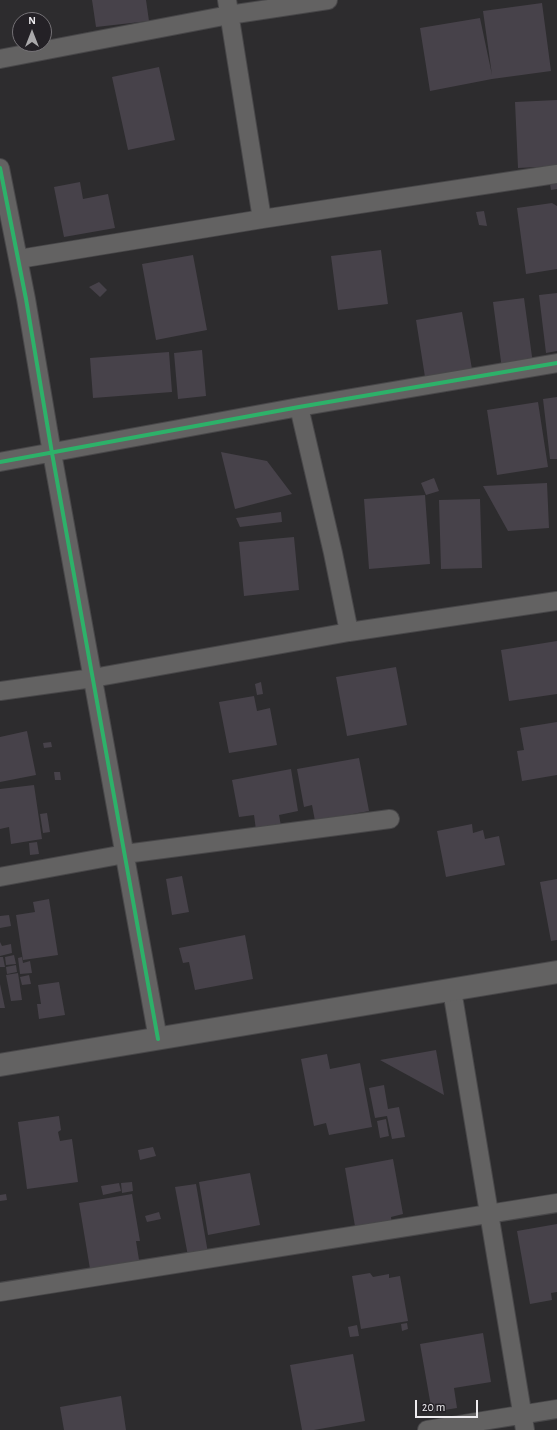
<!DOCTYPE html>
<html>
<head>
<meta charset="utf-8">
<style>
  body { margin:0 }
  #map { position:relative; width:557px; height:1430px; overflow:hidden; background:#2d2c2e; font-family:"Alegreya Sans",sans-serif }
  canvas { display:block }
  .north { position:absolute; left:12px; top:12px; width:40px; height:40px; box-sizing:border-box; background:#242126; border:1px solid #757276; border-radius:50%; rotate:0deg; font-size:11px; font-weight:700; line-height:16px; text-align:center; color:#eeecef }
  .north::after { content:''; display:block; margin:auto; width:14px; height:18px; background:#aaa9ab; clip-path:polygon(50% 0,100% 100%,50% 72%,0 100%) }
  .scale { position:absolute; left:415px; top:1400px; width:63px; height:18px; box-sizing:border-box; border:2px solid #eeecef; border-top:0; padding-left:5px; font-size:12px; line-height:14px; white-space:nowrap; color:#eeecef; -webkit-text-stroke:3px #242126; paint-order:stroke }
</style>
</head>
<body>
<div id="map">
<canvas width="557" height="1430"></canvas>
<div class="north">N</div>
<div class="scale">20 m</div>
</div>
<script>
const g = document.querySelector('canvas').getContext('2d');
g.lineJoin = 'round';
function fill(path, color) { g.fillStyle = color; g.fill(path, 'evenodd'); }
const poly = rows => new Path2D(rows.map(r => 'M' + r).join(''));
function stroke(path, color, width, dash) { g.strokeStyle = color; g.lineWidth = width; g.lineCap = dash ? 'butt' : 'round'; g.setLineDash(dash || []); g.stroke(path); }
const building = poly([
  [92,0,146,0,149,21,96,27],
  [542,3,551,71,492,79,430,91,420,28,480,18,492,75,483,11],
  [159,67,175,140,128,150,112,77],
  [557,100,557,166,518,168,515,102],
  [80,182,83,199,108,194,115,228,64,237,54,187],
  [557,183,557,189,551,190,550,184],
  [552,203,557,206,557,269,526,274,517,208],
  [484,211,487,226,479,225,476,212],
  [381,250,388,304,338,310,331,256],
  [193,255,207,330,156,340,142,264],
  [99,282,107,290,100,297,89,287],
  [557,293,557,351,546,353,539,295],
  [524,298,533,364,502,369,493,302],
  [462,312,472,369,425,377,416,320],
  [202,350,206,396,178,399,174,353],
  [169,352,172,392,93,398,90,358],
  [557,397,557,459,550,459,543,399],
  [538,402,548,467,497,475,487,410],
  [221,452,267,461,292,494,235,509],
  [434,478,439,491,426,495,421,483],
  [547,483,549,528,508,531,483,486],
  [425,495,430,564,369,569,364,499],
  [480,499,482,568,441,569,439,500],
  [281,512,282,522,240,527,236,518],
  [294,537,299,590,244,596,239,542],
  [557,641,557,694,509,701,501,650],
  [396,667,407,725,347,736,336,677],
  [261,682,263,694,257,695,255,684],
  [254,696,257,711,270,708,277,745,229,753,219,702],
  [557,722,557,775,522,781,517,751,524,750,520,728],
  [27,731,36,775,0,782,0,737],
  [51,742,52,747,44,748,43,743],
  [359,758,369,811,315,821,312,805,304,807,297,769],
  [291,769,298,811,279,815,281,826,256,830,254,815,239,817,232,780],
  [54,772,60,772,61,780,55,780],
  [34,785,42,839,11,844,9,827,0,829,0,789],
  [47,813,50,832,43,833,40,814],
  [472,824,473,833,483,830,485,839,499,836,505,865,446,877,437,831],
  [37,842,39,854,30,855,29,843],
  [182,876,189,912,172,915,166,879],
  [557,879,557,940,551,941,540,882],
  [49,899,58,955,23,960,16,915,35,912,33,902],
  [9,915,11,926,0,928,0,916],
  [245,935,253,979,195,990,189,962,183,963,179,948],
  [0,942,2,946,11,944,12,953,0,956],
  [14,955,16,964,6,965,5,957],
  [0,957,3,957,5,967,0,967],
  [22,957,23,963,30,961,32,973,20,974,18,958],
  [16,965,17,972,7,974,6,967],
  [18,973,22,1000,11,1001,6,975],
  [29,975,31,984,22,985,20,977],
  [59,982,65,1015,39,1019,37,1004,41,1004,38,985],
  [0,984,5,1008,0,1008],
  [436,1050,444,1095,380,1060],
  [327,1054,330,1069,360,1063,372,1127,329,1135,326,1123,314,1126,301,1059],
  [384,1085,388,1109,399,1107,405,1137,392,1139,387,1116,375,1118,369,1088],
  [59,1116,61,1130,58,1132,60,1141,72,1139,78,1182,27,1189,18,1122],
  [386,1119,389,1136,380,1138,377,1121],
  [153,1147,156,1156,140,1160,138,1150],
  [393,1159,403,1214,391,1217,392,1225,356,1232,345,1168],
  [250,1173,260,1225,208,1235,199,1182],
  [132,1182,133,1191,122,1193,121,1183],
  [119,1183,121,1191,103,1195,101,1186],
  [196,1184,208,1253,188,1256,175,1187],
  [6,1194,7,1200,0,1201,0,1195],
  [132,1194,140,1241,136,1241,140,1266,91,1275,79,1203],
  [159,1212,161,1219,147,1222,145,1216],
  [557,1224,557,1292,551,1293,552,1300,530,1304,517,1231],
  [370,1273,373,1277,389,1274,389,1278,400,1276,408,1321,361,1329,352,1276],
  [407,1323,408,1329,402,1331,401,1324],
  [357,1325,359,1336,350,1337,348,1327],
  [483,1333,491,1382,454,1388,457,1408,432,1412,420,1344],
  [353,1354,365,1421,314,1430,302,1430,290,1365],
  [121,1396,126,1430,64,1430,60,1407]
]);
const minor = poly([
  [227,0,262,219],
  [0,59,229,15,328,0],
  [0,168,26,299,52,453,158,1039],
  [19,259,262,219,557,174],
  [299,407,333,553,349,632],
  [0,462,299,407,557,363],
  [0,691,93,678,349,632,557,601],
  [0,877,125,854,390,819],
  [452,990,525,1430],
  [0,1292,557,1203],
  [427,1430,557,1409]
]);
const tertiary = poly([
  [0,1065,557,972]
]);
const cycleway = poly([
  [0,168,26,299,52,453,158,1039],
  [0,462,299,407,557,363]
]);
fill(building, '#47424a');
stroke(minor, '#484749', 20);
stroke(tertiary, '#484749', 24);
stroke(minor, '#636262', 18);
stroke(tertiary, '#636262', 22);
stroke(cycleway, '#2db169', 4);
</script>
</body>
</html>
